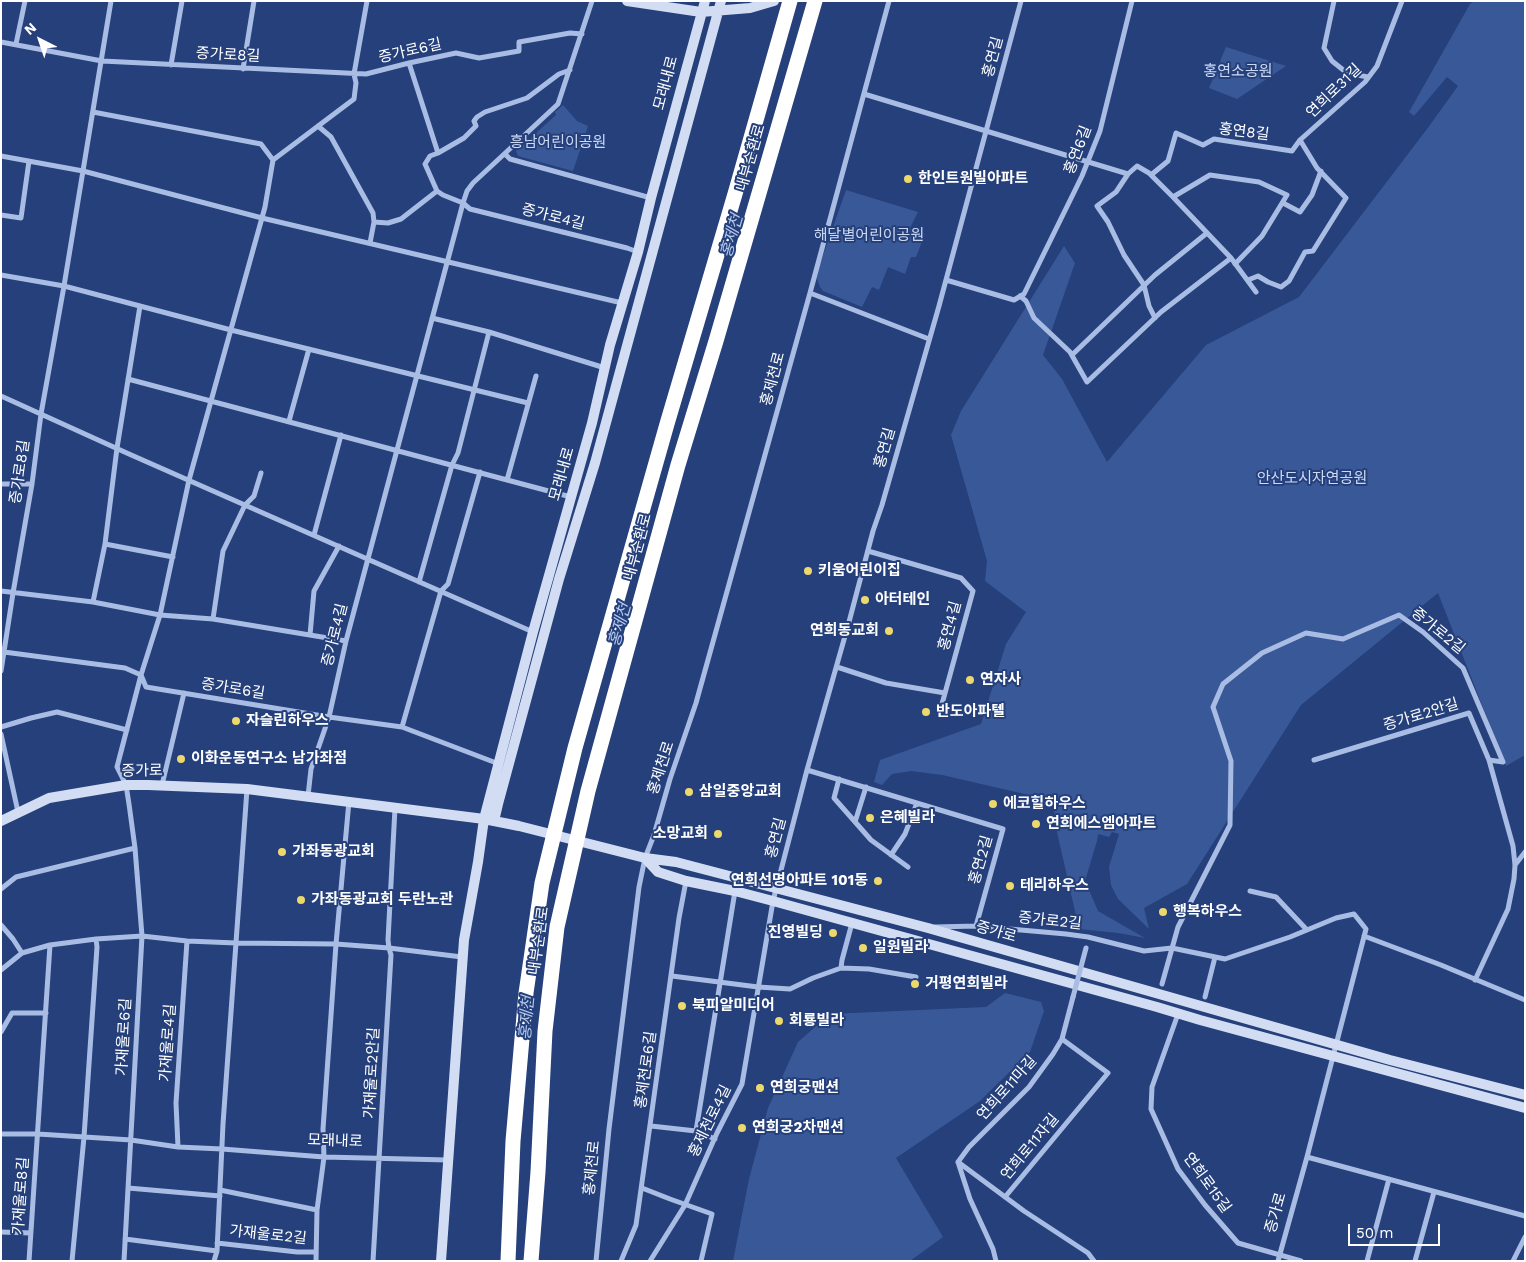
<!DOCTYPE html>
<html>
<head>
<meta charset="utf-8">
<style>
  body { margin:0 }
  #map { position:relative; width:1526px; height:1262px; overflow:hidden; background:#25407b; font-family:"Work Sans",sans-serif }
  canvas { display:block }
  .frame { position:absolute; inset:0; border:2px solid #fff; pointer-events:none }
  .north { position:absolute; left:15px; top:15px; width:50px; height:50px; -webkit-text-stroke:4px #25407b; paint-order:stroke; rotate:319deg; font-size:14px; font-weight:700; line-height:20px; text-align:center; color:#fff }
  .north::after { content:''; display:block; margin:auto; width:18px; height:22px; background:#fff; clip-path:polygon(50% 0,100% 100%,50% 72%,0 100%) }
  .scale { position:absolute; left:1348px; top:1224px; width:92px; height:22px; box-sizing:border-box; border:2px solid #fff; border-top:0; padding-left:6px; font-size:15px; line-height:18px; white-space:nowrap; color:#fff; -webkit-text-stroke:4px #25407b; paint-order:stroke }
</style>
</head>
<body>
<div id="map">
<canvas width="1526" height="1262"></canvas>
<div class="frame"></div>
<div class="north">N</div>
<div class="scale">50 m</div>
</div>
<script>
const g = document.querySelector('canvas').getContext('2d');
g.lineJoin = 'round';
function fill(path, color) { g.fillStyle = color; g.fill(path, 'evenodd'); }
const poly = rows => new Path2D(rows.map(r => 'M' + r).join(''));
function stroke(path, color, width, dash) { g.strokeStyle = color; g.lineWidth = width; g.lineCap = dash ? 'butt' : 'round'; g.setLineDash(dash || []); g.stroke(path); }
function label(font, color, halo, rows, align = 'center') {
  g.font = font + ' "Work Sans","Noto Sans KR",sans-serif'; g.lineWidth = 4; g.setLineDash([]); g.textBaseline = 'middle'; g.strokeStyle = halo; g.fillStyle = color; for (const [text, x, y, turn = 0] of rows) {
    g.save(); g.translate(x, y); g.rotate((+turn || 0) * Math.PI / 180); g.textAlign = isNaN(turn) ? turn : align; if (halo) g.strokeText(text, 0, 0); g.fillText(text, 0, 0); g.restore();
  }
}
const green = poly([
  [1474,1,1525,1,1525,755,1506,766,1438,593,1301,705,1187,884,1144,908,1149,929,1118,899,1111,885,1109,867,1119,834,1112,832,1109,837,1098,834,1097,841,1085,881,1098,911,1145,938,1118,933,1079,929,1054,819,1055,801,942,775,911,771,892,774,882,785,874,782,880,760,981,724,1006,644,1026,612,985,581,987,561,951,435,961,411,1064,246,1075,263,1043,355,1062,379,1107,462,1206,345,1299,297,1427,129,1458,86,1447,77,1414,116,1409,112,1470,4],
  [1226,47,1286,66,1237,99,1209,88],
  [563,105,577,121,588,126,573,171,518,156,516,151,556,115,555,112],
  [846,190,918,212,910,228,925,234,916,257,911,257,905,274,888,267,879,290,872,287,862,307,823,291,820,287,817,279,818,270],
  [1005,993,1041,1002,1044,1011,1030,1052,980,1101,896,1158,943,1237,910,1261,733,1261,749,1179,768,1108,798,1042,830,1014,986,1007]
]);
const pier = poly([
  [784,1,830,1,615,747,578,905,563,1003,551,1118,544,1261,497,1261,502,1165,520,992,540,858,553,803,581,700]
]);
const street = poly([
  [1334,1,1324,48,1332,61,1347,73,1368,77],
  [1,42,102,61,366,74,409,63,456,53,479,58,519,51,519,42,570,33,582,34],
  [16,44,25,1],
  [409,63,438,153],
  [171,65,182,1],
  [243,69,254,1],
  [570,70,559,74,527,98,485,112,477,117,474,121,476,126,464,138,438,153,430,156,425,164,437,191,443,195,463,203,470,209,627,248,638,252],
  [864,94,1128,174],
  [93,112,261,144,273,160],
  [318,126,331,137,373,213,374,222,370,243],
  [505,154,510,159,651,198],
  [1,156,83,171,262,218,622,303],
  [1151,175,1168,161,1176,133,1203,145,1214,139,1292,151,1300,140,1365,82,1377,66,1402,1],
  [1173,197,1210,175,1259,182,1287,195,1262,236,1235,264],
  [1283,203,1300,212,1312,195,1321,171],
  [1,215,21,218,29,161],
  [374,222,388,223,401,219,437,191],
  [1,275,64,286,231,330,528,403],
  [946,280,1014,300,1024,294,1082,176,1100,131,1132,1],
  [1248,280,1258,276,1268,282,1281,287,1289,281,1305,252,1313,251,1346,198,1317,168,1300,140],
  [810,293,929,339],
  [1020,296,1026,301,1034,318,1070,352,1087,382,1161,312,1231,258],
  [432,318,489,332,605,368],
  [1155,318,1149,306,1144,285,1124,255,1108,222,1097,206,1116,192,1128,174,1137,166,1149,173,1173,197,1231,258,1256,292],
  [1072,355,1155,275,1207,233],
  [128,379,571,497],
  [1,396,129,454,533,632],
  [289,421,309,349],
  [507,480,536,376],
  [1,484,32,484],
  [314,535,341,435],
  [105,544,173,557],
  [868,551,961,578,973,591,942,704],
  [419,582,452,465,458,453,489,332],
  [1,591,93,602,160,615,213,619,346,641],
  [93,602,105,544,117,448,140,306],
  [213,619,223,551,245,505,254,496,261,473],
  [310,635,314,591,339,546],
  [4,652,125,668,141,675,146,687,329,717,402,727,441,591,448,584,480,472],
  [837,667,886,683,945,693],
  [1,671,13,593,32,484,41,414,64,286,111,1],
  [1,727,31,718,57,712,127,730],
  [402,727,499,764],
  [1,734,18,812],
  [1314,760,1469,713,1489,760,1513,846,1515,865,1514,879,1508,909,1475,980],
  [807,770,1003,829,976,926],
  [839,779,834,798,871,840,908,867],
  [162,785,184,693],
  [308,796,311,769,329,717,346,641,463,203,467,191,473,183,558,104,592,1],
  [855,822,866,787],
  [891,855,905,834,917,803],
  [1515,865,1525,852],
  [1,889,16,877,135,848],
  [1250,891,1276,897,1307,930],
  [1,925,13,939,22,953,1,970],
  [935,927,976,926,1066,934,1088,937,1144,951,1172,948,1225,959,1290,937,1336,918,1354,914,1366,929,1307,1157,1278,1261],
  [1364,936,1441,965,1525,1000],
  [22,953,50,945,96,939,142,936,187,941,236,943,336,944,389,948,462,957],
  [841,968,842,960,852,923],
  [672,976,758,987,790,989,813,978,841,968,869,969,916,977],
  [1162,984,1178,927,1230,825,1231,761,1213,707,1223,684,1262,653,1306,633,1343,639,1399,615,1423,632,1463,668,1503,762,1489,760],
  [1205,997,1215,957],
  [1178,1014,1152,1087,1151,1109,1178,1169,1205,1205,1238,1243,1301,1261],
  [1,1032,12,1013,46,1013],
  [651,1126,696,1131,715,1139],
  [696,1131,735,891],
  [1,1134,38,1134,131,1140,178,1147,222,1149,324,1157,448,1160],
  [178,1147,176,1103,187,941],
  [1307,1157,1525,1216],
  [958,1162,1024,1211,1088,1253,1094,1261],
  [128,1188,220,1196],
  [642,1188,670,1199,712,1214,701,1261],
  [220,1190,317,1210],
  [1005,1197,1108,1073,1062,1039],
  [1,1232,31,1233],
  [125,1239,217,1251],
  [217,1243,297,1252,316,1252],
  [29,1261,50,945],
  [72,1261,84,1137,97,947,96,939],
  [124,1261,142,936,135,848,129,804,126,785,117,767,141,675,160,615,189,480,265,207,273,160,354,99,356,83,354,74,367,1],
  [214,1261,217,1251,223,1124,247,789],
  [316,1261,317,1210,324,1157,323,1129,336,944,349,801],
  [373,1261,391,955,389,948,388,940,395,808],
  [596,1261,609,1129,639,887,645,858,654,835,670,779,696,703,810,293,889,1],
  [621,1261,636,1225,679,918,686,881],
  [650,1261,685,1205,717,1133,742,1084,773,901,807,770,849,622,873,531,882,505,939,306,1021,1],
  [996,1261,993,1249,970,1199,958,1162,969,1147,1029,1087,1053,1054,1062,1039,1073,997],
  [1367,1261,1389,1179],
  [1415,1261,1434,1192],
  [1513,1261,1525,1237]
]);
const secondary = poly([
  [627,1,701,12,750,8,774,1],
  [1,821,49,798,126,785,148,785,247,789,484,819,519,826,645,858,676,862,928,928,1390,1060,1525,1095],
  [494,821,498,804,559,579,595,463,721,1],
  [645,858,658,872,686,881,735,891,773,901,1157,1007,1200,1020,1525,1108],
  [441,1261,464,940,478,862,484,819,533,632,592,423,610,345,638,252,651,198,705,1]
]);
const streetBridge = poly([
  [1073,997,1086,948]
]);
const highwayBridge = poly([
  [508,1261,513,1141,526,993,542,883,575,748,667,424,735,194,790,1],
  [531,1261,538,1172,545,1031,557,927,588,791,678,465,716,341,815,1]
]);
const markers = [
  [908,179,5,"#edd86d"],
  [808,571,5,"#edd86d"],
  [865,600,5,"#edd86d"],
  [889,631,5,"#edd86d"],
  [970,680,5,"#edd86d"],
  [926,712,5,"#edd86d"],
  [236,721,5,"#edd86d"],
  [181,759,5,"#edd86d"],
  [689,792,5,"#edd86d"],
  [993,804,5,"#edd86d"],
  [870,818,5,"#edd86d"],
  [1036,824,5,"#edd86d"],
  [718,834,5,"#edd86d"],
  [282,852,5,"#edd86d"],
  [878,881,5,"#edd86d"],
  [1010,886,5,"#edd86d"],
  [301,900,5,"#edd86d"],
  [1163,912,5,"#edd86d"],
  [833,933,5,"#edd86d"],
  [863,948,5,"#edd86d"],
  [915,984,5,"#edd86d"],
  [682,1006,5,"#edd86d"],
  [779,1021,5,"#edd86d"],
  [760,1088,5,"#edd86d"],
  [742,1128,5,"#edd86d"]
];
const streetNames = [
  ["증가로6길",410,51,-13],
  ["증가로8길",228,55,3],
  ["홍연길",993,57,-75],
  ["모래내로",666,83,-75],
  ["연희로31길",1334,91,-44],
  ["홍연8길",1244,132,7],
  ["홍연6길",1078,150,-69],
  ["내부순환로",751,158,-74],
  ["증가로4길",553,217,14],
  ["홍제천로",773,379,-75],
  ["홍연길",885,448,-74],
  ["증가로8길",20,472,-82],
  ["모래내로",562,474,-74],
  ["내부순환로",638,547,-75],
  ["홍연4길",950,626,-75],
  ["증가로2길",1438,631,39],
  ["증가로4길",335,635,-76],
  ["증가로6길",233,689,9],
  ["증가로2안길",1421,715,-17],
  ["홍제천로",661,768,-72],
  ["증가로",142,771,-1],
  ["홍연길",776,838,-75],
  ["홍연2길",981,860,-74],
  ["증가로2길",1050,921,6],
  ["증가로",996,932,16],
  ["내부순환로",539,941,-82],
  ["가재울로6길",124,1037,-87],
  ["가재울로4길",168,1043,-86],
  ["홍제천로6길",646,1070,-82],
  ["가재울로2안길",372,1073,-87],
  ["연희로11마길",1007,1088,-48],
  ["홍제천로4길",710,1121,-64],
  ["모래내로",335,1141,2],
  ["연희로11자길",1030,1147,-50],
  ["홍제천로",592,1168,-84],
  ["연희로15길",1207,1183,54],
  ["가재울로8길",21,1196,-86],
  ["증가로",1276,1213,-74],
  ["가재울로2길",268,1235,6]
];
const parkNames = [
  ["홍연소공원",1238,72],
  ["흥남어린이공원",558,143],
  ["해달별어린이공원",869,236],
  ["안산도시자연공원",1312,479]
];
const poiNames = [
  ["한인트원빌아파트",918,179],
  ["키움어린이집",818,571],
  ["아터테인",875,600],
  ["연희동교회",879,631,"right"],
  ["연자사",980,680],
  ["반도아파텔",936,712],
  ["자슬린하우스",246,721],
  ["이화운동연구소 남가좌점",191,759],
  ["삼일중앙교회",699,792],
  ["에코힐하우스",1003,804],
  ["은혜빌라",880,818],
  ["연희에스엠아파트",1046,824],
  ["소망교회",708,834,"right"],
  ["가좌동광교회",292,852],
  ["연희선명아파트 101동",868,881,"right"],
  ["테리하우스",1020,886],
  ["가좌동광교회 두란노관",311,900],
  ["행복하우스",1173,912],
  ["진영빌딩",823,933,"right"],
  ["일원빌라",873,948],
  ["거평연희빌라",925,984],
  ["북피알미디어",692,1006],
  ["회룡빌라",789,1021],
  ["연희궁맨션",770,1088],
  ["연희궁2차맨션",752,1128]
];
const waterNames = [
  ["홍제천",732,236,-74],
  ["홍제천",620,625,-74],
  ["홍제천",527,1018,-85]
];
fill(green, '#395898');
fill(pier, '#25407b');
stroke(street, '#a9bde4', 5);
stroke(secondary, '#d2ddf4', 10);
stroke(streetBridge, '#a9bde4', 5);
stroke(highwayBridge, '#fff', 15);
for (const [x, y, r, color] of markers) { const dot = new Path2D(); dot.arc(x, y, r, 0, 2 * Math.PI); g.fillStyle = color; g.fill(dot); stroke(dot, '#25407b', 2); }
label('15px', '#fff', '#25407b', streetNames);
label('15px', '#cbd9f4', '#25407b', parkNames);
label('bold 15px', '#fff', '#25407b', poiNames, 'left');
label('italic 16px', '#b4c7ec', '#25407b', waterNames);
</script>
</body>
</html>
